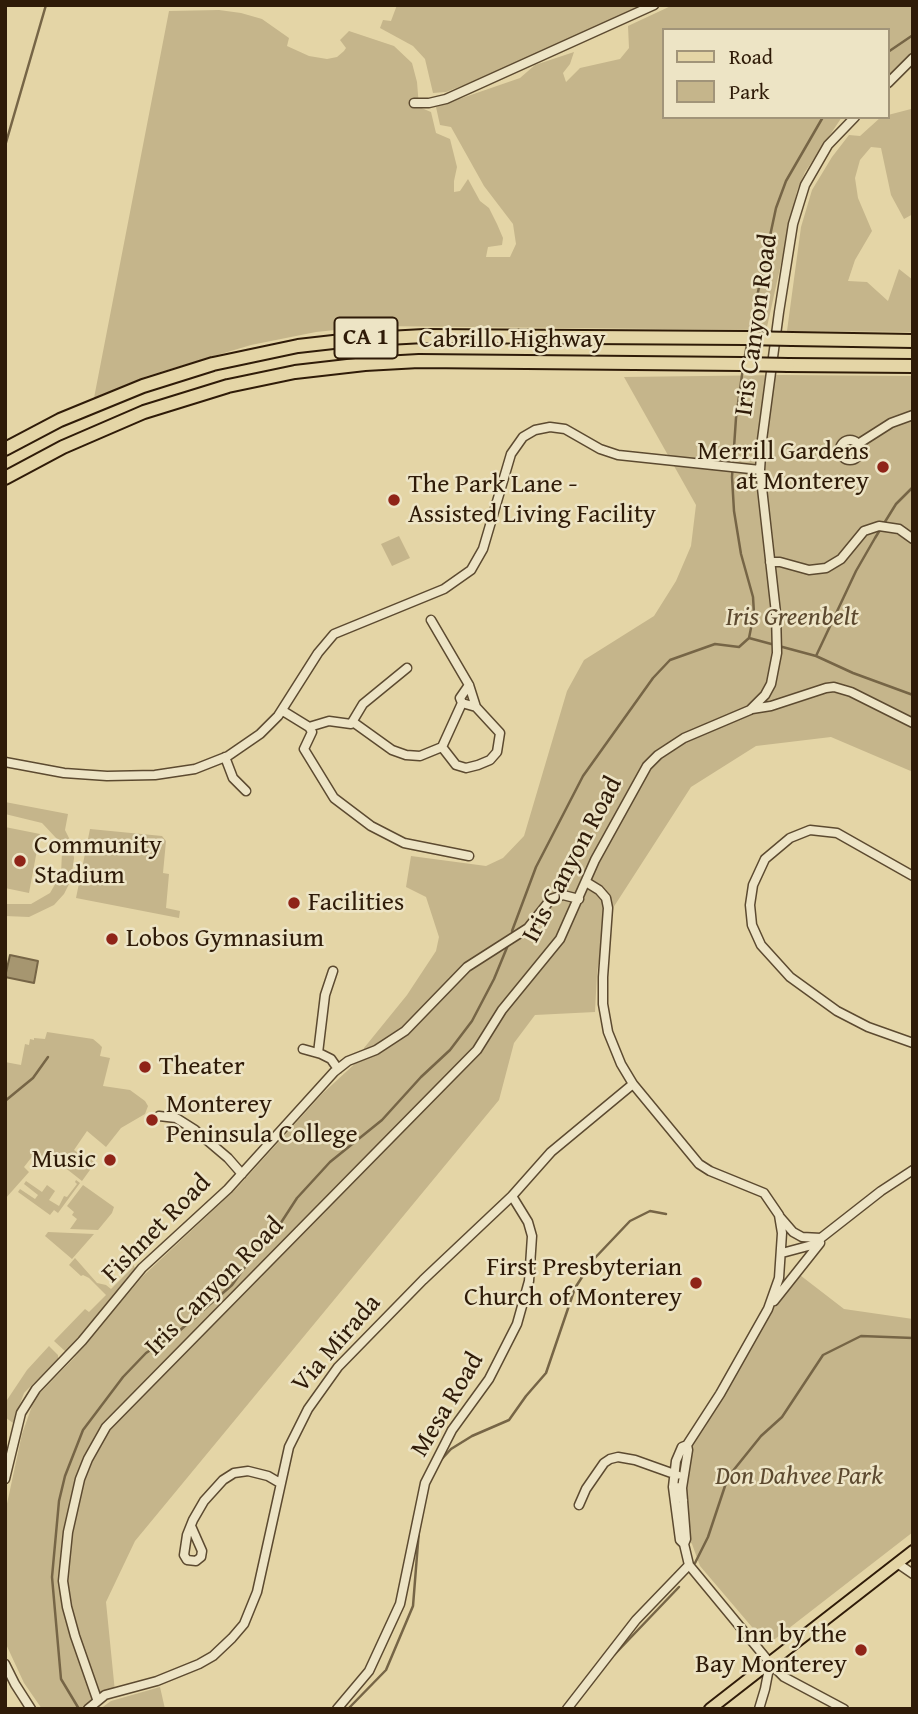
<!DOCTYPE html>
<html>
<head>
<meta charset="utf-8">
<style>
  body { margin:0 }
  #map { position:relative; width:918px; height:1714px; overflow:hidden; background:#e4d5a6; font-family:"Gentium Book Plus",serif }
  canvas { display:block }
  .frame { position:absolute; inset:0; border:7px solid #2f1b08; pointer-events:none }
  .legend { position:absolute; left:662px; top:28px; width:228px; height:91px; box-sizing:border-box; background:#ede4c5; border:2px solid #a19479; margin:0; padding:9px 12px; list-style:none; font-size:21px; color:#2f1b08 }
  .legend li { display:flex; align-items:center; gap:14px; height:35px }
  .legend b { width:35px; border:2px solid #a19479 }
</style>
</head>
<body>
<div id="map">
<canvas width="918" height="1714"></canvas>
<div class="frame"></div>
<ul class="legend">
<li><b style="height:9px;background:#e4d5a6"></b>Road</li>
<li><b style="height:19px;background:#c5b58b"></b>Park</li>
</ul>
</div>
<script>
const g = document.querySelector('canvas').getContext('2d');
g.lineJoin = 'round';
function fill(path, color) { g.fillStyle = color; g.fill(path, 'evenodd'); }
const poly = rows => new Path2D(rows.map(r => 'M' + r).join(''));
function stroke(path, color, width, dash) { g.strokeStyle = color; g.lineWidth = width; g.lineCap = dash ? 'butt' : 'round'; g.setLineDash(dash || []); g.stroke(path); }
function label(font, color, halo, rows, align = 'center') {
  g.font = font + ' "Gentium Book Plus",serif'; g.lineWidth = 5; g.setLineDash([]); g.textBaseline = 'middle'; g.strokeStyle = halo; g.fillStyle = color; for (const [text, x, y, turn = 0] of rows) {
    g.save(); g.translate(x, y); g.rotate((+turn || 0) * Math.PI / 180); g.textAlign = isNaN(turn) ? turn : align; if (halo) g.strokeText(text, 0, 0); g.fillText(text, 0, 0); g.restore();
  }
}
const green = poly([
  [397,5,643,5,485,77,446,92,433,93,425,59,413,46,380,28,383,20,391,21],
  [673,5,913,5,913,52,888,76,888,30,664,30,664,117,842,117,805,172,797,191,767,327,763,330,373,326,316,332,251,345,147,376,94,398,169,11,219,10,241,13,262,19,289,38,287,46,309,56,327,59,337,57,344,51,346,48,340,40,349,31,394,46,412,63,417,82,419,107,431,112,436,133,450,139,457,167,454,181,454,192,460,191,468,179,480,201,489,208,497,224,503,238,502,245,488,247,486,257,510,257,516,244,513,224,484,186,451,127,440,125,436,107,520,78,535,65,574,52,570,64,563,73,566,82,580,68,620,59,629,48,628,26],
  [913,100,913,214,904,219,891,195,881,148,871,147,860,160,855,178,858,198,872,231,855,260,848,281,867,282,888,301,899,269,913,280,913,332,787,331,801,227,812,190,832,157,849,135,860,136,881,117,888,117,888,115,911,109],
  [783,375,913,376,913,772,831,737,756,746,691,787,613,908,613,913,606,916,597,973,595,1012,535,1015,514,1043,499,1100,135,1541,106,1602,115,1692,88,1709,42,1709,24,1683,5,1642,5,1513,22,1434,32,1406,40,1393,74,1358,143,1276,237,1188,322,1094,360,1059,364,1048,407,995,436,951,439,937,426,897,406,887,411,856,486,866,503,858,524,836,567,691,584,660,654,616,676,581,691,546,696,505,624,377],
  [399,536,410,558,392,566,381,544],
  [5,802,68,814,65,830,71,842,74,858,71,880,64,894,54,905,29,917,5,916,5,904,31,904,50,893,61,874,62,852,57,839,42,823,5,814],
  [5,827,40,834,29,893,5,888],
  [90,829,162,836,166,841,163,873,169,874,166,908,180,911,179,918,76,898],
  [47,1032,93,1039,99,1044,102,1047,100,1056,110,1058,103,1086,130,1090,145,1101,148,1106,145,1114,121,1128,106,1147,87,1131,74,1150,89,1161,91,1159,95,1163,82,1181,54,1159,50,1163,35,1153,24,1167,29,1172,5,1199,5,1062,21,1065,25,1044,29,1045,30,1039,34,1040,34,1038,45,1039],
  [76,1180,80,1183,58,1213,54,1210,50,1215,18,1192,20,1189,35,1199,38,1195,24,1184,26,1181,42,1192,47,1185,55,1191,49,1200,59,1206,64,1196,67,1197,77,1184,75,1182],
  [83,1185,114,1207,112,1213,98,1230,70,1229,77,1219,72,1215,74,1212,67,1206],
  [48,1232,94,1234,72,1259,45,1236],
  [75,1258,97,1283,106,1285,111,1289,133,1267,128,1262,132,1263,135,1268,133,1273,66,1352,54,1341,85,1309,89,1312,106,1295,89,1278,83,1275,81,1276,69,1265],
  [796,1272,844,1309,913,1319,913,1532,775,1639,768,1641,763,1640,700,1566,692,1544,683,1534,678,1499,678,1474,684,1451,768,1309],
  [49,1346,58,1355,58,1359,24,1393,13,1423,5,1417,5,1403,27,1370],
  [160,1687,165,1709,100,1709,111,1701]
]);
const water = poly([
  [10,955,38,961,34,983,5,977,10,955]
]);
const stream = poly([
  [888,52,913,35],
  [5,146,46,5],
  [749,334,776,208,786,181,823,117],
  [744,361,747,344],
  [749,638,816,656,853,673,913,695],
  [816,656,856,571,875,538,896,504,913,487],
  [512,931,536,867,583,776,653,678,670,660,715,644,739,647,749,638,754,613,753,597,741,554,734,511,732,477,736,418,743,368],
  [5,1101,33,1078,48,1057],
  [440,1461,451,1449,472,1436,509,1420,526,1396,546,1373,575,1288,593,1260,630,1221,650,1211,666,1214],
  [695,1563,708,1537,728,1477,761,1436,782,1417,823,1355,861,1336,913,1338],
  [614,1655,679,1587],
  [79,1709,61,1679,52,1577,59,1501,65,1476,83,1430,123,1377,146,1353,178,1332,232,1285,253,1256,273,1235,297,1198,330,1162,382,1120,421,1077,450,1050,472,1021,494,979,508,945],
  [348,1709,386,1670,413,1606,419,1530]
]);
const minor = poly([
  [888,83,913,58],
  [414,103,429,103,446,99,654,5],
  '840 450a10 10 0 1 1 20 0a10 10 0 1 1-20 0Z',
  [858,444,891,423,913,415],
  [770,562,780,562,809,570,826,568,841,559,864,531,879,526,899,529,913,539],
  [431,620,469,685,476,707,500,733,497,752,490,760,478,765,466,768,456,765,442,747],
  [407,668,363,704,351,724,329,721,309,727,312,732,304,749,334,798,371,826,404,843,469,856],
  [469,685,460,698,462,703,476,707],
  [752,709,771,706,826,688,834,687,851,692,913,723],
  [283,711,309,727],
  [353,722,392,750,406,755,420,756,442,747,462,703],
  [225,757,233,778,246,791],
  [5,762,64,773,107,776,155,775,195,769,228,756,260,734,278,716,318,653,334,634,444,589,471,570,483,549,511,454,523,437,535,430,550,427,565,429,600,449,618,455,760,470],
  [913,876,837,833,810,830,790,838,765,859,753,885,750,905,752,925,761,945,790,977,837,1011,868,1027,913,1043],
  [586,882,599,890,606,898,608,908,603,977,603,1004,608,1032,621,1064,633,1084,699,1164,710,1171,764,1193,779,1215,782,1233,779,1278,768,1309,720,1394,687,1445,682,1447,676,1461,673,1487,680,1540,684,1544,689,1565,770,1663,784,1677,844,1709],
  [303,1049,321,1054,331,1059,338,1069],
  [318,1053,325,995,333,971],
  [159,1116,176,1118,195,1130,228,1158,242,1174],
  [780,1217,793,1232,802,1237,821,1238],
  [782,1253,812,1245,881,1191,913,1170],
  [774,1301,820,1243],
  [5,1479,21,1413,36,1389,82,1341,142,1268,228,1189,334,1072,348,1061,376,1050,405,1031,467,967,528,928,551,899,563,895,579,899],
  [679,1487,679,1494,683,1500],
  [579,1505,586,1489,604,1463,610,1459,618,1457,635,1460,677,1475],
  [191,1526,202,1551,201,1557,196,1561,187,1560,184,1555,187,1535,193,1520,204,1501,223,1480,234,1473,248,1471,268,1476,280,1483],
  [684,1544,686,1539,682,1488,688,1450,687,1445],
  [897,1563,913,1574],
  [5,1664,15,1684,31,1709],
  [97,1699,75,1636,67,1607,63,1581,68,1532,80,1479,88,1459,106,1427,477,1050,502,1010,560,939,595,860,647,766,658,755,684,738,750,710,765,695,771,684,777,653,776,613,760,470,762,440,779,312,793,224,805,185,828,145,855,117],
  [88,1709,105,1695,157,1681,199,1664,213,1656,232,1638,244,1624,257,1592,289,1447,308,1409,338,1367,423,1280,512,1196,551,1152,633,1084],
  [337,1709,369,1671,400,1604,425,1483,452,1430,489,1379,517,1324,529,1281,532,1236,528,1222,512,1196],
  [567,1709,636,1620,689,1565],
  [759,1709,765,1689,770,1663]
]);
const major = poly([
  [710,1709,913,1551]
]);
const highway = poly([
  [792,339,913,341],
  [788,365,913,366],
  [5,449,60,420,143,386,213,364,298,346,351,340,424,336,746,338],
  [5,478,63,447,144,412,228,386,295,372,365,364,419,361,742,364]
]);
const highwayBridge = poly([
  [746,338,792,339],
  [742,364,788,365]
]);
const markers = [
  [883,467,7,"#8f2418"],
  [394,500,7,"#8f2418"],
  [20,861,7,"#8f2418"],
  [294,903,7,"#8f2418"],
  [112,939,7,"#8f2418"],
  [145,1067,7,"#8f2418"],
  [152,1120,7,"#8f2418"],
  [110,1160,7,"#8f2418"],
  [696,1283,7,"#8f2418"],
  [861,1650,7,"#8f2418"]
];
const shields = [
  [366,338,63]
];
const shieldNames = [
  ["CA 1",366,338]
];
const streetNames = [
  ["Iris Canyon Road",757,325,-82],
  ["Cabrillo Highway",512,340],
  ["Iris Canyon Road",573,860,-62],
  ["Fishnet Road",157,1229,-45],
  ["Iris Canyon Road",215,1287,-45],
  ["Via Mirada",337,1344,-49],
  ["Mesa Road",448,1405,-59]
];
const poiNames = [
  ["Merrill Gardens",869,452,"right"],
  ["at Monterey",869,482,"right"],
  ["The Park Lane -",408,485],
  ["Assisted Living Facility",408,515],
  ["Community",34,846],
  ["Stadium",34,876],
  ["Facilities",308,903],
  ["Lobos Gymnasium",126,939],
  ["Theater",159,1067],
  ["Monterey",166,1105],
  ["Peninsula College",166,1135],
  ["Music",96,1160,"right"],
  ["First Presbyterian",682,1268,"right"],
  ["Church of Monterey",682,1298,"right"],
  ["Inn by the",847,1635,"right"],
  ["Bay Monterey",847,1665,"right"]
];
const parkNames = [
  ["Iris Greenbelt",792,618],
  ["Don Dahvee Park",799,1477]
];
fill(green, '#c5b58b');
fill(water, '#a69670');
stroke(water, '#766546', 2);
stroke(stream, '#766546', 2.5);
stroke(minor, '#5c4a30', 11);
stroke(major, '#2f1b08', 14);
stroke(highway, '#2f1b08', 16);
stroke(minor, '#ede4c5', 8);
stroke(major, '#e4d5a6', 10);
stroke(highway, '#e4d5a6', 12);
stroke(highwayBridge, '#2f1b08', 16, []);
stroke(highwayBridge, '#e4d5a6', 12);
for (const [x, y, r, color] of markers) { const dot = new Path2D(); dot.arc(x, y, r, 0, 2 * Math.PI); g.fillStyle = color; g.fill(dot); stroke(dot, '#ede4c5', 2.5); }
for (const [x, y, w] of shields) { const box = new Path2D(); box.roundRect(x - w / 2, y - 20.5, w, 41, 5); g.fillStyle = '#ede4c5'; g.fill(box); stroke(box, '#2f1b08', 2); }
label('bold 24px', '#2f1b08', null, shieldNames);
label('26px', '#2f1b08', '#ede4c5', streetNames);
label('26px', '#2f1b08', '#ede4c5', poiNames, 'left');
label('italic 26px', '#5c492f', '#ede4c5', parkNames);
</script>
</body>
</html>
